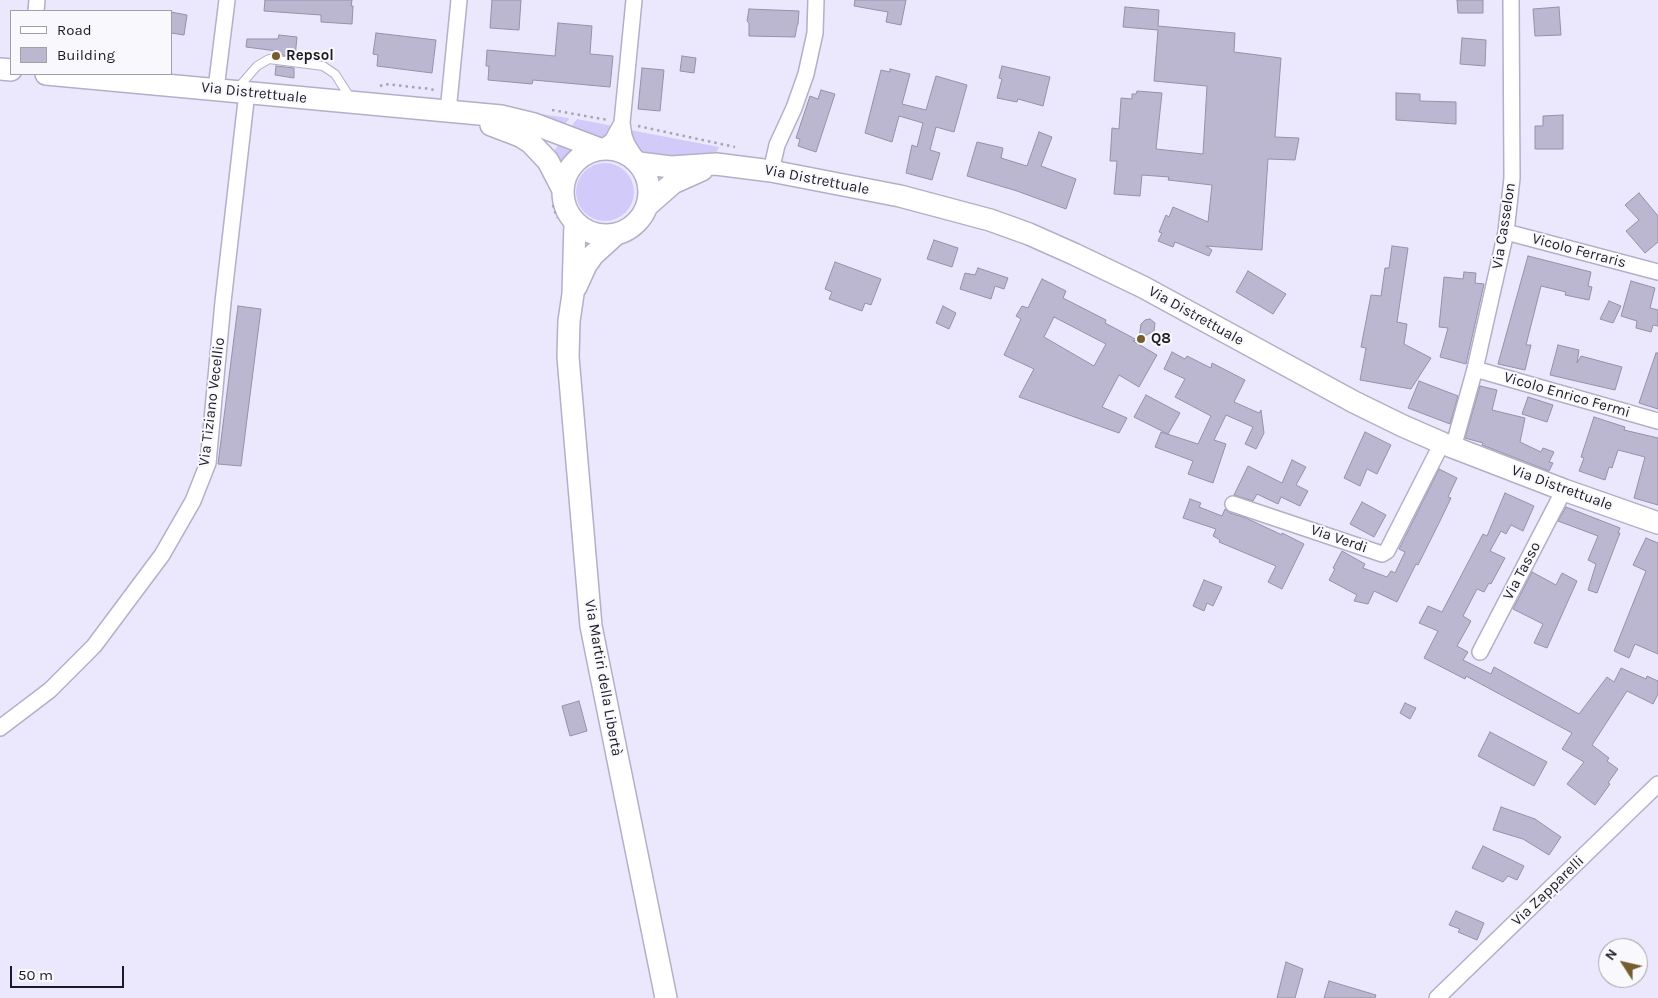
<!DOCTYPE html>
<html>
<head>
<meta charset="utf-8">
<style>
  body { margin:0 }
  #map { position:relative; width:1658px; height:998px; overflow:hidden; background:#ebe8fd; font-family:Karla,sans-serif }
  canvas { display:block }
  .legend { position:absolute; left:10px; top:10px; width:162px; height:65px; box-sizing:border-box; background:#f8f8fd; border:1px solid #a0a0a6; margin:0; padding:6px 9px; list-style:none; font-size:15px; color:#1c1b24 }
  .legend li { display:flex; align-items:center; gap:10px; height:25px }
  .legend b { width:25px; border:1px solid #a0a0a6 }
  .north { position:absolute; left:1598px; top:938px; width:50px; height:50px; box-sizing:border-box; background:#f8f8fd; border:1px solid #a0a0a6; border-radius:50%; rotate:305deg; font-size:14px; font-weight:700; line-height:20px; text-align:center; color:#1c1b24 }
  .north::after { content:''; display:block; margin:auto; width:18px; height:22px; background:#765d2e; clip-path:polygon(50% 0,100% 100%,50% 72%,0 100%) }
  .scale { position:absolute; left:10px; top:966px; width:114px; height:22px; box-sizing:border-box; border:2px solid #1c1b24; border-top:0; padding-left:6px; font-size:15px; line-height:18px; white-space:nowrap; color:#1c1b24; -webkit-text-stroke:4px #f8f8fd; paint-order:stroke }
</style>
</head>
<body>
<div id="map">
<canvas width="1658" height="998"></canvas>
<ul class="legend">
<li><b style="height:6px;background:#fff"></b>Road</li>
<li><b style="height:14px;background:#bbb7d0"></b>Building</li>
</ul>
<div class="north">N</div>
<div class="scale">50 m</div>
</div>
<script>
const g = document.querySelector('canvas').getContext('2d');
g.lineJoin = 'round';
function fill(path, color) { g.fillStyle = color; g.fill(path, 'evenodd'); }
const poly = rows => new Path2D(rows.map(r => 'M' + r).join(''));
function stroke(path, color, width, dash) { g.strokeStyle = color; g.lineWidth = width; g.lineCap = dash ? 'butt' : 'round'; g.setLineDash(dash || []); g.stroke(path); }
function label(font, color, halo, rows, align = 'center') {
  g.font = font + ' Karla,sans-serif'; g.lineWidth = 4; g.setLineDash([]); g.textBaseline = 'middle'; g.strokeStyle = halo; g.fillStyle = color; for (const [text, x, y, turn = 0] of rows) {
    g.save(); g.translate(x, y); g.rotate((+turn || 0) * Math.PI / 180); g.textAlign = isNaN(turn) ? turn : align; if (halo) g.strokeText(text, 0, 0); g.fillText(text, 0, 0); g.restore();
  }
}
const green = poly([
  [514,110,568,118,569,119,563,127],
  [577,119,613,126,609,135,598,139,569,129],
  [630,130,719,147,716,153,665,156,657,155,641,151,635,145],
  [561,141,575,150,567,158,560,168,552,154],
  '576 192a29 29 0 1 1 58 0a29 29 0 1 1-58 0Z'
]);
const building = poly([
  [265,0,352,0,351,6,353,6,352,24,321,22,321,15,264,11,265,0],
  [492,0,521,0,519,30,490,28,492,0],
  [855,0,906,0,901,25,886,22,888,12,854,6,855,0],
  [1457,0,1483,0,1483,13,1458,13,1457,0],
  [1125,7,1159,10,1158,26,1235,33,1234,52,1281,58,1275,137,1299,138,1295,160,1268,159,1262,250,1206,246,1212,250,1209,256,1175,242,1173,247,1158,241,1162,233,1159,232,1166,215,1169,217,1173,207,1208,222,1212,185,1168,180,1169,177,1142,175,1140,196,1114,194,1117,161,1110,161,1112,128,1119,129,1121,98,1132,99,1132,94,1136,94,1137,91,1162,93,1156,149,1203,154,1207,86,1154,81,1158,30,1123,27,1125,7],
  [1559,7,1561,35,1535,36,1533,9,1559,7],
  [749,9,799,11,798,24,797,26,795,37,749,36,749,23,747,21,749,9],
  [171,12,187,15,184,35,171,33,171,12],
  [558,23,592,26,590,54,613,56,610,87,533,80,532,84,488,80,489,66,486,66,487,50,555,56,558,23],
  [376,33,436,40,432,73,377,66,378,55,373,54,376,33],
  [279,35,297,37,295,57,277,54,277,51,246,47,247,39,278,39,279,35],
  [1462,38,1486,40,1485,66,1460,64,1462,38],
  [682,56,696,58,694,73,680,71,682,56],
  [276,66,294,68,294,78,275,75,276,66],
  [1002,66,1050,77,1043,106,1018,99,1017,102,997,98,1002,79,999,78,1002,66],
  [642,68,664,70,660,111,638,109,642,68],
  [890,69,910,74,902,104,926,110,936,76,967,85,954,132,936,127,930,150,940,153,932,180,906,173,912,145,917,147,923,123,899,116,892,142,865,133,881,70,890,72,890,69],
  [821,90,835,94,816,152,798,146,800,139,796,138,810,96,818,99,821,90],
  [1396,93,1420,94,1420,101,1456,102,1456,124,1396,120,1396,93],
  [1563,115,1563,149,1535,149,1535,126,1543,126,1543,116,1563,115],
  [1039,132,1052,137,1041,166,1076,179,1066,209,1017,191,967,176,977,142,1003,148,1001,158,1027,166,1039,132],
  [1639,193,1658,216,1658,242,1645,253,1626,231,1639,220,1625,205,1639,193],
  [934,240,958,248,952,267,927,259,934,240],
  [1392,246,1408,248,1397,322,1407,324,1404,344,1431,358,1411,389,1360,380,1366,348,1361,347,1371,295,1381,296,1385,268,1389,268,1392,246],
  [1528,256,1591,272,1588,286,1592,287,1589,300,1565,295,1566,292,1541,286,1526,345,1531,345,1525,370,1498,364,1528,256],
  [835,262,881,279,871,305,865,303,862,311,829,299,832,292,825,289,835,262],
  [978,268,1008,278,1004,289,995,286,991,299,960,289,965,273,975,275,978,268],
  [1248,271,1286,294,1273,314,1236,292,1248,271],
  [1464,272,1476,273,1475,283,1484,284,1466,364,1440,357,1448,328,1439,327,1444,277,1463,279,1464,272],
  [1042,279,1066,291,1063,298,1106,320,1105,323,1137,340,1133,341,1157,355,1139,387,1119,375,1102,407,1127,418,1119,433,1019,397,1034,369,1004,355,1021,319,1016,316,1022,306,1028,308,1042,279],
  [1054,317,1106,344,1094,366,1044,337,1054,317],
  [1631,281,1655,288,1650,308,1658,310,1658,326,1653,325,1651,332,1636,328,1637,321,1621,316,1631,281],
  [1609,301,1621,306,1613,323,1600,319,1609,301],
  [238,306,261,309,241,466,218,464,238,306],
  [943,306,956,313,949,329,936,323,943,306],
  [1150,319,1155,323,1154,331,1139,339,1141,324,1145,320,1150,319],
  [1558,345,1579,350,1577,363,1581,356,1622,367,1615,390,1550,375,1558,345],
  [1172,352,1185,359,1187,356,1211,368,1212,363,1245,380,1234,402,1259,413,1261,410,1264,433,1256,449,1245,444,1253,427,1226,415,1214,440,1226,444,1213,483,1188,474,1193,461,1155,447,1161,432,1198,444,1211,416,1175,397,1185,379,1164,369,1172,352],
  [1656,353,1658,353,1658,409,1639,403,1656,353],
  [1419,381,1458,396,1450,424,1408,408,1419,381],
  [1480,386,1497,390,1492,410,1525,418,1520,442,1541,452,1543,448,1554,452,1549,462,1553,463,1549,471,1482,445,1483,443,1465,438,1480,386],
  [1146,395,1180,413,1168,434,1134,417,1146,395],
  [1528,397,1553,405,1547,422,1522,414,1528,397],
  [1594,417,1625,427,1624,430,1658,438,1658,505,1634,498,1645,457,1618,450,1612,468,1609,467,1605,480,1579,471,1584,458,1581,457,1594,417],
  [1365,432,1391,445,1377,474,1367,469,1360,486,1344,478,1365,432],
  [1292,460,1306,467,1296,485,1308,491,1300,506,1281,497,1278,504,1257,494,1253,501,1234,495,1248,466,1282,483,1292,460],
  [1439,469,1457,478,1448,497,1451,498,1440,521,1418,565,1416,564,1397,602,1374,591,1368,604,1354,601,1357,595,1329,580,1335,569,1333,568,1342,551,1365,564,1363,568,1387,577,1391,571,1395,573,1405,552,1399,549,1439,469],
  [1505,493,1534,506,1523,531,1511,525,1506,534,1501,531,1490,551,1505,558,1491,584,1489,583,1484,592,1477,589,1463,616,1471,621,1457,646,1468,652,1463,660,1491,674,1494,667,1579,714,1607,677,1614,682,1621,668,1646,679,1647,676,1658,681,1658,694,1653,704,1627,691,1592,745,1609,758,1607,761,1618,769,1608,783,1610,784,1595,805,1567,784,1584,762,1562,749,1572,733,1466,676,1465,679,1424,658,1438,631,1419,623,1428,606,1442,612,1483,534,1487,536,1505,493],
  [1190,499,1201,503,1199,507,1222,516,1225,509,1230,513,1246,518,1282,535,1282,533,1304,544,1282,589,1268,582,1276,566,1219,542,1220,540,1213,536,1216,529,1183,518,1190,499],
  [1362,502,1386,515,1374,537,1350,524,1362,502],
  [1566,507,1620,528,1618,533,1620,533,1597,593,1588,590,1596,564,1588,560,1598,536,1558,521,1566,507],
  [1646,538,1658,543,1658,654,1635,644,1629,658,1614,651,1646,571,1633,565,1646,538],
  [1532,572,1556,585,1562,573,1577,581,1547,648,1534,643,1543,624,1513,609,1532,572],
  [1204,580,1222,587,1213,606,1207,603,1204,611,1193,606,1204,580],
  [579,701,587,731,570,736,562,706,579,701],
  [1405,703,1416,708,1410,719,1400,713,1405,703],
  [1490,732,1547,762,1534,786,1478,756,1490,732],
  [1501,807,1535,819,1561,837,1549,855,1523,839,1493,830,1501,807],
  [1483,846,1524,866,1517,880,1508,876,1503,882,1472,868,1483,846],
  [1456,911,1484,923,1477,940,1458,932,1460,929,1449,925,1456,911],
  [1286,962,1303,969,1295,998,1277,998,1286,962],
  [1329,981,1376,995,1375,998,1324,998,1329,981]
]);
const path = poly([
  [380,86,385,84,431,89,436,91],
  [552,110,608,120],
  [638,126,735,147],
  [553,205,557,218]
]);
const lane = poly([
  [237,89,257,66,269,59,323,66,335,74,351,99]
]);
const street = poly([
  [36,11,37,0],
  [216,89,227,0],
  [448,112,459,0],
  [622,123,634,0],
  [600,149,612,141,622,123,624,136,627,144,639,163],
  [771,171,777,145,794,108,806,74,815,33,816,0],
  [1506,232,1658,272],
  [1475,369,1658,421],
  [1453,448,1475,369,1506,232,1512,178,1511,0],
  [1233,504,1382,554,1387,551,1442,443],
  [1480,652,1564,490],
  [0,728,50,690,94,646,162,555,193,501,208,463,223,302,247,92],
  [1437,998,1658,784]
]);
const secondary = poly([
  [0,69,11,70],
  [46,74,501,116,534,124,600,149],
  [491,125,520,136,531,143,548,161,563,190],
  '563 192a43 43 0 1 1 86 0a43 43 0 1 1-86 0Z',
  [639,163,671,167,716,164,771,171,900,196,990,220,1029,234,1074,254,1143,287,1354,402,1403,426,1442,443,1564,490,1658,523],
  [648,205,673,183,702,170],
  [575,222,573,294,569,321,568,357,591,626,666,998],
  [576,287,586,265,593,255,615,235]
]);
const markers = [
  [276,56,5,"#765d2e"],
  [1141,339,5,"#765d2e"]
];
const poiNames = [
  ["Repsol",286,56],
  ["Q8",1151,339]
];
const streetNames = [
  ["Via Distrettuale",254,93,6],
  ["Via Distrettuale",817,180,11],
  ["Via Casselon",1504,226,-81],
  ["Vicolo Ferraris",1579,251,15],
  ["Via Distrettuale",1196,316,29],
  ["Vicolo Enrico Fermi",1567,395,16],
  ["Via Tiziano Vecellio",212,402,-83],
  ["Via Distrettuale",1562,488,20],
  ["Via Verdi",1339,539,19],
  ["Via Tasso",1522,571,-62],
  ["Via Martiri della Libertà",603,678,80],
  ["Via Zapparelli",1548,891,-44]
];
fill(green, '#d2cbfa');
fill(building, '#bbb7d0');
stroke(building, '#9491a9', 1);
stroke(lane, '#b2afc7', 10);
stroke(street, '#b2afc7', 18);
stroke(secondary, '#b2afc7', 24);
stroke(path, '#a5a3b4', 2.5, [2.5, 4]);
stroke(lane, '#fff', 8);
stroke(street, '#fff', 15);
stroke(secondary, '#fff', 21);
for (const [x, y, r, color] of markers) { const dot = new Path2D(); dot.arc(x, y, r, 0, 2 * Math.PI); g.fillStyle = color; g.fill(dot); stroke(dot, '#f8f8fd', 2); }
label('bold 15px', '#1c1b24', '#f8f8fd', poiNames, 'left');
label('15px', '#1c1b24', '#f8f8fd', streetNames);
</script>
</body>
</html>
